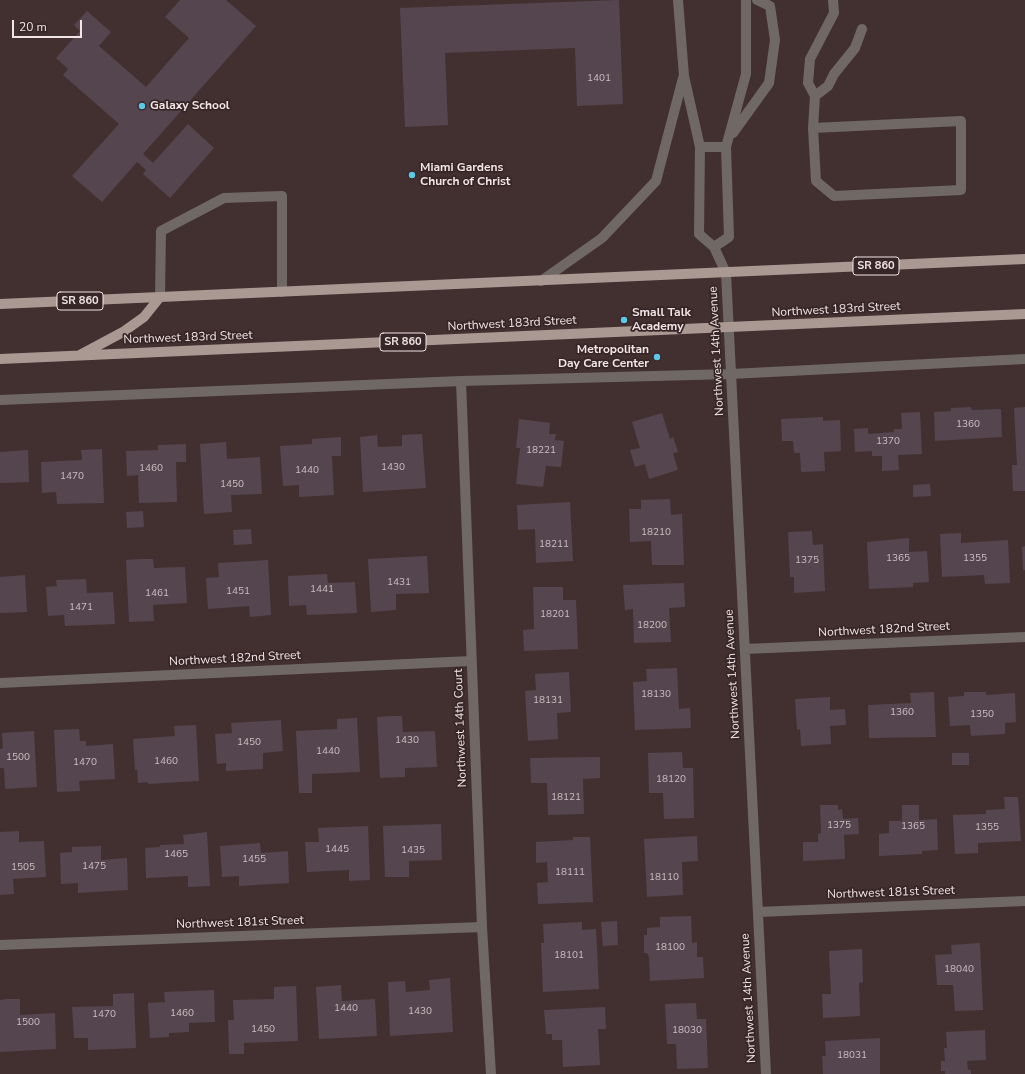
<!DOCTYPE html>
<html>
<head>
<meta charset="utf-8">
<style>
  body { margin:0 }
  #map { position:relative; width:1025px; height:1074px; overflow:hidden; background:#423031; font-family:"Nunito Sans",sans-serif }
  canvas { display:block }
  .scale { position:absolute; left:12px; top:20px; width:70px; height:18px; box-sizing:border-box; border:2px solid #f2e5e6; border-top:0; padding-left:5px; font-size:12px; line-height:14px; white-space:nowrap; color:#f2e5e6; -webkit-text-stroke:3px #372627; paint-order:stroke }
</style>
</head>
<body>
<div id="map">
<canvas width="1025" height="1074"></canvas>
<div class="scale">20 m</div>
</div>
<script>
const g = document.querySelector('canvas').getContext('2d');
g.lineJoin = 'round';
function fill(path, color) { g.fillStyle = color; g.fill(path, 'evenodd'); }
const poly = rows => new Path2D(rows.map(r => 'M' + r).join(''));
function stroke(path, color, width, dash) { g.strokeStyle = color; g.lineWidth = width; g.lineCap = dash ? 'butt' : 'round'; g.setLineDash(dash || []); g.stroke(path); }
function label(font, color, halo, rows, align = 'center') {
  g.font = font + ' "Nunito Sans",sans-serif'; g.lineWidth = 3.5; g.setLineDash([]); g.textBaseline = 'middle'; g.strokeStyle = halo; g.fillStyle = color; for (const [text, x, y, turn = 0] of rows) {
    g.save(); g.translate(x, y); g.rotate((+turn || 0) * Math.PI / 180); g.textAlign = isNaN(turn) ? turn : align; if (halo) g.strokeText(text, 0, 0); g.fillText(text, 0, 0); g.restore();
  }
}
const building = poly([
  [180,0,226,0,256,26,143,154,153,163,188,124,214,148,170,198,143,174,146,170,137,162,102,202,72,176,119,124,63,75,68,69,56,58,80,31,74,25,87,11,111,32,99,46,146,87,189,38,165,17],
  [619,0,623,104,577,106,575,48,445,53,448,125,405,127,400,8],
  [971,407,972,410,1001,409,1002,437,935,441,934,412,951,411,951,408],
  [1025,407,1025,491,1013,491,1012,465,1017,465,1014,408],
  [920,412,922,454,898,455,899,470,882,471,882,456,872,456,872,451,855,452,854,429,868,428,868,434,894,432,894,429,902,429,901,413],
  [662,413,670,439,673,437,678,452,673,453,678,470,649,479,645,464,635,467,630,450,640,448,632,422],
  [823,417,823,421,840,420,841,451,824,452,825,471,801,472,800,453,794,453,793,441,782,441,781,419],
  [519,419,550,423,549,434,556,434,555,440,564,441,561,467,546,466,543,487,516,484,520,448,516,448],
  [422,434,426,488,363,492,360,437,377,435,378,447,402,446,402,435],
  [341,437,341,456,332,456,334,495,299,497,299,485,283,486,280,446,312,444,312,439],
  [226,442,227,459,260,457,262,494,231,495,232,512,204,514,200,444],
  [186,444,186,462,176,462,177,502,139,503,138,475,127,476,126,451,158,450,158,445],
  [102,449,104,503,57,504,56,492,42,493,41,462,82,460,81,450],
  [28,450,29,482,0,483,0,452],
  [930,484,931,496,913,497,913,485],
  [670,499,671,515,682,514,684,565,652,565,651,541,630,542,629,509,641,509,641,500],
  [570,502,573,561,536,563,535,529,518,530,517,505],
  [143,511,144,527,127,528,126,512],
  [251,529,252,544,234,545,233,530],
  [812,531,813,545,823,544,825,591,794,593,794,577,790,577,788,532],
  [961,533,961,543,1008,540,1010,583,985,584,984,575,942,577,940,534],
  [909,538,909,552,927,551,929,582,913,583,913,587,869,589,867,542],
  [1025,546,1025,570,1023,570,1022,547],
  [427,556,429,593,396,594,396,610,371,612,368,559],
  [140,559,153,559,154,568,185,567,187,603,153,605,154,621,129,622,126,560],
  [268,560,271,615,250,617,249,606,208,609,206,578,219,577,218,563],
  [327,574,328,583,355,582,357,613,307,615,306,605,289,606,288,576],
  [25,575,27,612,0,613,0,577],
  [86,579,87,593,113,592,115,624,65,626,64,615,48,616,46,587,57,586,56,580],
  [684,583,685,607,669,608,671,642,634,643,633,609,625,610,623,585],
  [533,587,563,587,563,600,576,600,578,649,524,651,523,630,534,629],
  [677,668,679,709,690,708,691,728,635,730,633,682,647,681,646,669],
  [569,672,571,712,557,713,558,739,528,741,525,691,536,690,535,674],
  [934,692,936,737,869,738,868,705,911,703,910,693],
  [964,692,986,692,986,695,1015,693,1016,722,1005,723,1005,734,971,736,970,725,950,726,948,697,964,696],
  [830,697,830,710,845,709,846,725,830,726,831,744,801,746,800,729,797,730,795,699],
  [389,716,402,716,403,732,435,731,437,767,405,768,405,777,380,778,377,717],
  [357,718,360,772,312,774,312,793,299,793,296,731,337,729,337,719],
  [281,720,283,751,263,753,263,769,226,771,226,763,217,764,215,734,232,733,231,723],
  [196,725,199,781,148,784,148,782,138,783,137,769,135,770,133,739,175,736,174,726],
  [79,729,80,741,86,741,86,746,113,744,115,779,79,781,80,791,57,792,54,730],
  [34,731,37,787,5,789,4,768,0,768,0,749,3,748,2,733],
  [682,752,683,768,693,768,694,818,664,819,663,793,649,793,648,753],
  [952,753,969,753,969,765,952,765],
  [600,757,600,778,583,779,584,814,548,815,547,783,531,783,530,758],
  [1004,797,1018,797,1021,841,978,843,978,853,955,854,953,815,986,814,986,810,1005,809],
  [820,805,838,805,838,810,842,809,843,819,858,818,859,834,844,835,845,859,803,861,803,842,818,842,818,834,821,833],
  [902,805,919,805,919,820,937,819,938,850,922,851,922,854,879,856,879,834,889,833,889,821,902,821],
  [441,824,442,860,409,861,409,877,385,877,383,826],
  [368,826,370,880,349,881,349,870,307,872,305,842,319,842,318,828],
  [19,831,19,842,44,841,46,877,13,879,14,894,0,895,0,832],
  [207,832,210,886,188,887,188,876,146,878,145,848,160,847,160,845,184,844,183,835],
  [697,836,698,861,682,862,683,895,647,897,644,839],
  [573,837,590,837,593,902,538,904,537,883,548,882,547,862,536,863,536,842,573,840],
  [260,843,261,853,288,851,289,883,239,886,239,876,222,877,220,846],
  [101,846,101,860,127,858,128,890,78,893,78,883,61,884,60,853,72,852,72,847],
  [691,916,692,943,697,942,697,957,703,957,704,978,650,981,649,957,647,953,644,953,644,935,647,935,647,928,660,927,660,917],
  [617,921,618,945,603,946,601,922],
  [582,922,582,930,596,929,599,989,543,992,541,943,544,943,543,924],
  [980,943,983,1010,955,1011,953,985,937,985,935,955,952,954,951,945],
  [862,949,863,982,859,983,860,1016,823,1018,822,994,831,994,829,951],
  [450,978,453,1032,390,1036,388,982,405,981,406,992,430,990,429,980],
  [341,985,342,1001,375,999,377,1036,319,1039,316,987],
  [296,986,298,1041,244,1043,244,1054,229,1054,228,1020,234,1020,233,1000,274,999,274,987],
  [214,990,215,1022,189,1023,189,1032,169,1033,169,1037,150,1038,148,1003,165,1002,164,992],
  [134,993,136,1048,88,1050,88,1038,74,1038,72,1007,113,1006,113,994],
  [7,999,20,999,20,1015,55,1013,56,1049,0,1052,0,1000],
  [696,1003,697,1019,706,1019,708,1068,677,1069,676,1044,667,1044,665,1004],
  [605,1007,606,1029,598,1029,600,1065,563,1067,562,1040,552,1040,552,1034,546,1034,544,1010],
  [985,1030,986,1060,967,1061,968,1070,971,1070,971,1074,945,1074,945,1071,941,1071,941,1061,945,1061,944,1048,947,1048,946,1032],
  [880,1038,880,1074,823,1074,822,1056,826,1056,825,1041]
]);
const service = poly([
  [678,0,684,76,700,147,699,234,714,247,726,273],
  [815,96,828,86,834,74,855,48,862,29],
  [813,128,816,181,834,196,961,190,961,121,813,128,815,96,808,83,810,59,834,13,833,0],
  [733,133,769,83,775,40,770,6,757,0],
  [700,147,726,147],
  [714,247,729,237,726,147,746,74,746,0],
  [541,281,602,238,656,181,683,78],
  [160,297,161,231,224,198,282,196,282,292]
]);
const minor = poly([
  [726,273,766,1074],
  [461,381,482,927,491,1074],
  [0,400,461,381,731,374,1025,359],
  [745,649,1025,637],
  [0,683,471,661],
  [758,912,1025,901],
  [0,945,482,927]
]);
const primary = poly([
  [0,304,1025,259],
  [80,355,123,332,144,317,160,297],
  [0,359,1025,314]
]);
const markers = [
  [142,106,4,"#5dc7e8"],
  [412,175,4,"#5dc7e8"],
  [624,320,4,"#5dc7e8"],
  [657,357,4,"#5dc7e8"]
];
const numberNames = [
  ["1401",599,79],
  ["1360",968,425],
  ["1370",888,442],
  ["18221",541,451],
  ["1430",393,468],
  ["1460",151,469],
  ["1440",307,471],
  ["1470",72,477],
  ["1450",232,485],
  ["18210",656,533],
  ["18211",554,545],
  ["1365",898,559],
  ["1355",975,559],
  ["1375",807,561],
  ["1431",399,583],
  ["1441",322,590],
  ["1451",238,592],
  ["1461",157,594],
  ["1471",81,608],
  ["18201",555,615],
  ["18200",652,626],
  ["18130",656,695],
  ["18131",548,701],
  ["1360",902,713],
  ["1350",982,715],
  ["1430",407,741],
  ["1450",249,743],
  ["1440",328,752],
  ["1500",18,758],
  ["1460",166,762],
  ["1470",85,763],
  ["18120",671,780],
  ["18121",566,798],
  ["1375",839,826],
  ["1365",913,827],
  ["1355",987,828],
  ["1445",337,850],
  ["1435",413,851],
  ["1465",176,855],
  ["1455",254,860],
  ["1475",94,867],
  ["1505",23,868],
  ["18111",570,873],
  ["18110",664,878],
  ["18100",670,948],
  ["18101",569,956],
  ["18040",959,970],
  ["1440",346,1009],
  ["1430",420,1012],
  ["1460",182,1014],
  ["1470",104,1015],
  ["1500",28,1023],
  ["1450",263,1030],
  ["18030",687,1031],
  ["18031",852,1056]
];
const shields = [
  [876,266,46],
  [80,301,46],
  [403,342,46]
];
const shieldNames = [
  ["SR 860",876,266],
  ["SR 860",80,301],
  ["SR 860",403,342]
];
const poiNames = [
  ["Galaxy School",150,106],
  ["Miami Gardens",420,168],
  ["Church of Christ",420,182],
  ["Small Talk",632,313],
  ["Academy",632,327],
  ["Metropolitan",649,350,"right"],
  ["Day Care Center",649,364,"right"]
];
const streetNames = [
  ["Northwest 183rd Street",836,310,-3],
  ["Northwest 183rd Street",512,324,-3],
  ["Northwest 183rd Street",188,338,-2],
  ["Northwest 14th Avenue",717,351,-93],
  ["Northwest 182nd Street",884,630,-3],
  ["Northwest 182nd Street",235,659,-3],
  ["Northwest 14th Avenue",733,674,-93],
  ["Northwest 14th Court",461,728,-92],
  ["Northwest 181st Street",891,893,-2],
  ["Northwest 181st Street",240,923,-2],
  ["Northwest 14th Avenue",749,998,-93]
];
fill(building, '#55454e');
stroke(service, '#706865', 10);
stroke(minor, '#706865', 10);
stroke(primary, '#aa9992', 10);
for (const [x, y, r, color] of markers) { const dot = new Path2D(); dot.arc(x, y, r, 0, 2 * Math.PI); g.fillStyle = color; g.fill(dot); stroke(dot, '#372627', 1.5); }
label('10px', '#cbbdc0', null, numberNames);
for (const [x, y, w] of shields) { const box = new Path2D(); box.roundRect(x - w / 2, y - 9, w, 18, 3); g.fillStyle = '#372627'; g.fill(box); stroke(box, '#f2e5e6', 1); }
label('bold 11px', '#f2e5e6', null, shieldNames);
label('bold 12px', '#f2e5e6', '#372627', poiNames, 'left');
label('12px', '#f2e5e6', '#372627', streetNames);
</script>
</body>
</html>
